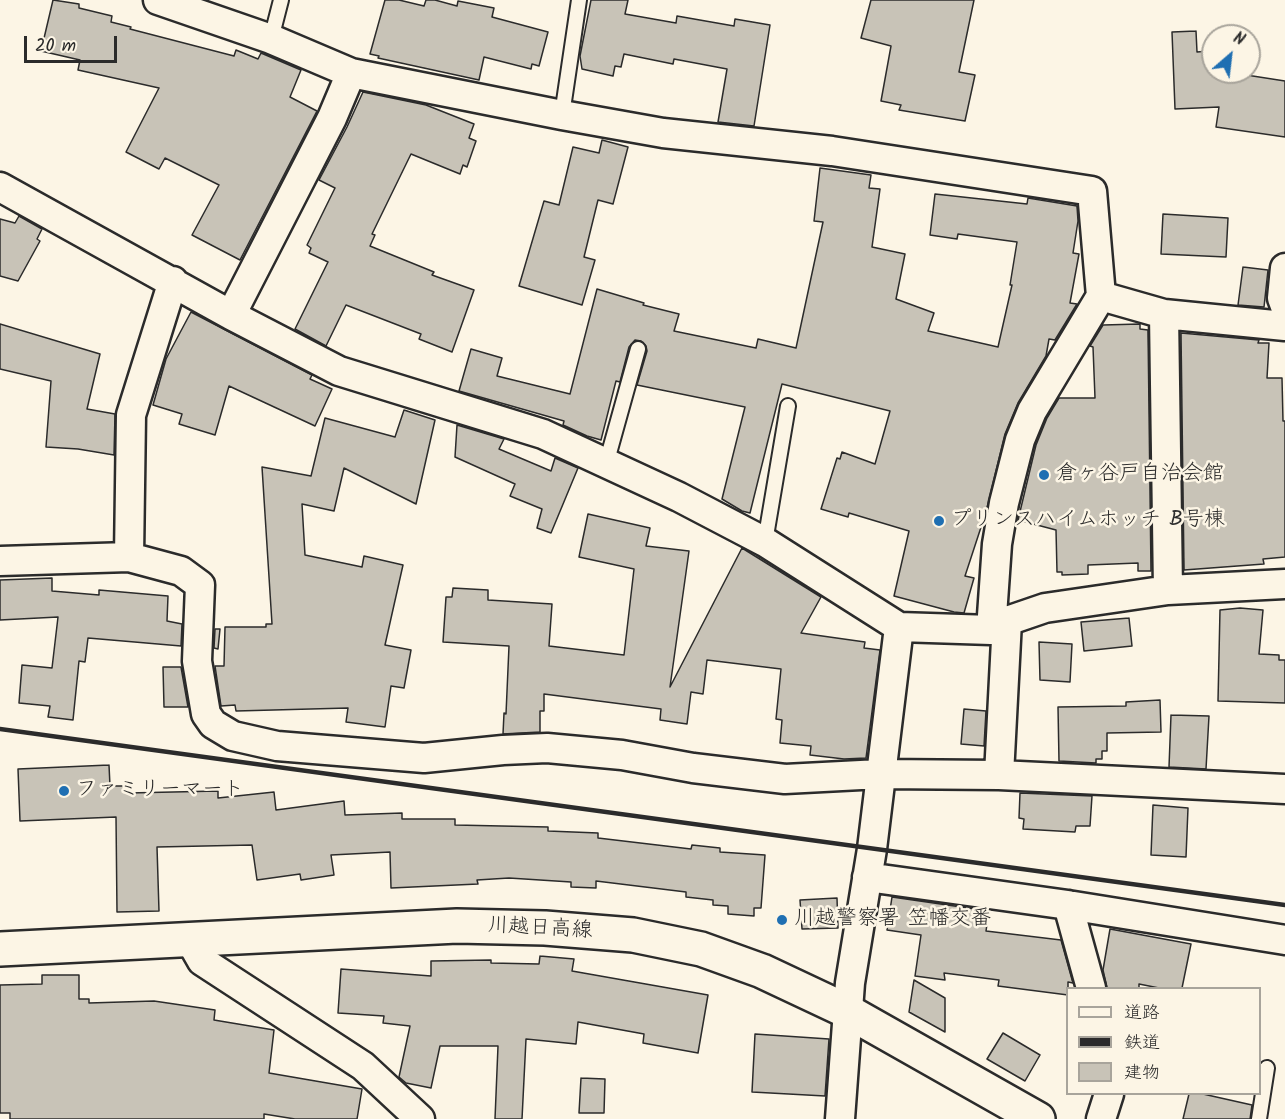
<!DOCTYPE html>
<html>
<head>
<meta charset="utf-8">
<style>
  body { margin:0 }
  #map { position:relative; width:1285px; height:1119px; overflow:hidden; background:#fcf5e5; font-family:Kalam,"Klee One",sans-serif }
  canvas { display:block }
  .legend { position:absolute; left:1066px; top:987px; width:195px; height:108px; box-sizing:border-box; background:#fcf5e5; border:2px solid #a8a49b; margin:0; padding:8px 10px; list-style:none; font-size:18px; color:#2b2b2b }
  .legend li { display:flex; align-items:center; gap:12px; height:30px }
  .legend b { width:30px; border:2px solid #a8a49b }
  .north { position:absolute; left:1201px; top:24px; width:60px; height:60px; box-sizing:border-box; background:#fcf5e5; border:2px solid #a8a49b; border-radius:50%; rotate:28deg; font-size:16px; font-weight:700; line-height:24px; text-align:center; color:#2b2b2b }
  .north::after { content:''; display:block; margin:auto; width:21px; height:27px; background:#1f6fb2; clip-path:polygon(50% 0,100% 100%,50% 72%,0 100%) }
  .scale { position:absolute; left:24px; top:36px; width:93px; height:27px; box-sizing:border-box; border:3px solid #2b2b2b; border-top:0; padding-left:8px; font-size:18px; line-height:21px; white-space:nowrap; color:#2b2b2b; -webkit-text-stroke:4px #fcf5e5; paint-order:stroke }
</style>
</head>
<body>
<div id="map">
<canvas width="1285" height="1119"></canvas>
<ul class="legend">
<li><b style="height:8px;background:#fcf5e5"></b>道路</li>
<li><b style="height:8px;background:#2b2b2b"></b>鉄道</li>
<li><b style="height:16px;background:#c8c3b7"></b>建物</li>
</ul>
<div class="north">N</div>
<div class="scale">20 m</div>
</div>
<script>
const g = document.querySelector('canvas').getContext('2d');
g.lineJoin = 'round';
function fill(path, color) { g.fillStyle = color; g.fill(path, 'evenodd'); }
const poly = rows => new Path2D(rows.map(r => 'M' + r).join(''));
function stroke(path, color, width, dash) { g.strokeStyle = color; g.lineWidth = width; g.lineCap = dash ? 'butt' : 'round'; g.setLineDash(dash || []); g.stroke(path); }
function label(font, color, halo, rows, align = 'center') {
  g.font = font + ' Kalam,"Klee One",sans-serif'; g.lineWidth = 5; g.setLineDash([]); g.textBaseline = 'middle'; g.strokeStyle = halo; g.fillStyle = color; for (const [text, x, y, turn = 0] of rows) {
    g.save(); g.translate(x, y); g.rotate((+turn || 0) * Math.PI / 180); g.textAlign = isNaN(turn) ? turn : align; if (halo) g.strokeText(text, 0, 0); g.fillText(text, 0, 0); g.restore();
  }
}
const building = poly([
  [53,0,79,4,79,8,112,16,111,22,131,27,130,29,234,56,236,50,258,59,261,53,301,70,290,97,317,111,240,260,192,235,219,185,165,158,159,169,126,152,159,88,78,70,80,60,41,51,53,0],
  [385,0,399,0,424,6,426,0,435,0,457,6,458,1,494,8,492,17,548,32,539,66,532,64,531,69,484,57,479,80,378,58,379,56,370,54,385,0],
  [591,0,628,0,625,14,676,23,677,16,734,26,735,19,770,25,754,126,718,122,727,69,674,59,673,64,624,54,621,67,615,66,613,76,582,69,580,56,591,0],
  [871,0,974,0,959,72,975,75,965,121,899,110,901,105,881,101,891,46,861,38,871,0],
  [1196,31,1197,52,1209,51,1209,69,1213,70,1213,72,1227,72,1285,81,1285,137,1216,127,1219,107,1175,109,1172,32,1196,31],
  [363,92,426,105,474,124,469,138,476,141,467,167,463,165,460,174,411,154,372,234,375,235,370,246,434,272,432,275,474,290,452,352,419,339,421,334,346,305,326,346,295,329,328,262,309,253,311,248,307,245,335,188,319,180,347,127,363,92],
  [602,140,628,147,613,204,598,200,584,257,595,260,582,305,519,286,544,201,559,205,573,147,599,153,602,140],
  [820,168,871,175,869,188,880,189,872,247,905,254,896,299,934,313,928,331,998,347,1012,285,1010,285,1017,242,958,234,957,239,930,235,935,194,1027,204,1028,198,1077,206,1078,221,1073,253,1079,254,1070,303,1077,304,1055,340,1049,339,1046,356,1018,403,1005,434,986,512,965,576,974,578,964,613,954,612,894,596,909,531,849,513,848,517,821,509,837,458,840,459,842,452,875,464,890,411,782,384,750,513,742,511,722,499,745,407,637,385,647,351,646,346,641,341,635,340,629,347,620,382,616,381,601,440,587,436,563,425,564,421,459,391,471,349,502,358,497,376,570,394,597,289,644,303,643,305,679,314,674,331,756,348,758,339,796,348,823,222,814,221,820,168],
  [1163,214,1228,218,1226,257,1161,254,1163,214],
  [19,216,42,229,37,239,40,241,18,281,0,276,0,219,15,223,19,216],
  [1243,267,1268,270,1264,307,1238,305,1243,267],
  [191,312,312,375,310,379,332,389,315,426,229,386,215,435,179,424,182,414,153,405,166,359,191,312],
  [0,324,100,354,87,409,115,414,114,455,78,449,46,447,51,381,0,369,0,324],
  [1140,324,1140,329,1148,330,1151,571,1138,571,1138,563,1088,565,1088,574,1062,575,1062,572,1057,572,1056,530,1018,520,1036,445,1047,418,1059,398,1095,398,1093,347,1090,346,1103,325,1140,324],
  [1181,333,1259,340,1258,343,1269,343,1267,378,1282,378,1283,421,1285,421,1285,557,1263,559,1264,564,1184,570,1181,333],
  [404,410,435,420,416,504,344,468,334,511,302,504,305,555,362,567,364,556,403,565,385,645,411,650,404,688,391,686,385,727,346,722,348,708,236,711,235,705,221,706,215,666,224,666,225,627,266,627,266,624,272,624,262,467,311,476,325,418,395,437,404,410],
  [457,425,504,439,499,449,551,471,555,458,578,468,551,533,537,528,542,509,510,496,515,484,455,457,457,425],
  [588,514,650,528,646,546,689,551,670,687,742,548,821,597,801,633,865,642,864,648,880,650,866,758,844,759,810,755,811,746,780,743,782,720,776,719,781,669,707,660,703,694,691,692,687,724,660,720,661,709,544,694,544,711,540,711,540,732,503,734,504,713,506,714,509,646,443,642,446,597,452,597,453,588,488,590,488,600,552,604,549,646,624,655,634,569,579,557,588,514],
  [52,578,52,591,99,595,99,590,168,596,167,621,182,624,181,646,88,638,85,662,79,661,73,720,48,717,50,706,19,703,22,665,52,668,58,617,0,620,0,580,52,578],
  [1240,608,1263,610,1259,654,1279,655,1279,660,1285,660,1285,703,1218,701,1220,610,1240,608],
  [1129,618,1132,646,1084,651,1081,622,1129,618],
  [215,629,220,629,218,649,214,648,215,629],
  [1039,642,1072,644,1070,682,1040,680,1039,642],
  [163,667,181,667,188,707,164,707,163,667],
  [1160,700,1161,732,1107,733,1107,751,1102,751,1102,759,1096,759,1096,763,1059,761,1058,707,1126,706,1126,702,1160,700],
  [964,709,986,711,984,746,961,744,964,709],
  [1171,715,1209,716,1206,769,1169,767,1171,715],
  [109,765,110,786,128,786,128,793,218,791,218,798,274,792,276,810,344,801,345,815,402,813,402,819,455,819,455,825,548,827,548,831,598,833,598,838,691,849,692,845,720,848,720,852,765,855,761,908,754,908,754,916,728,914,728,906,713,905,713,900,686,897,686,892,596,881,596,888,571,887,571,882,509,878,477,880,478,884,391,888,390,852,331,855,334,875,301,880,300,874,257,880,252,845,157,847,159,911,117,912,116,817,20,821,18,769,109,765],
  [1020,793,1092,796,1090,826,1076,826,1075,832,1023,829,1024,819,1019,818,1020,793],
  [1153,805,1188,808,1186,857,1151,855,1153,805],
  [892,897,989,911,986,931,1061,940,1073,983,1068,982,1068,995,998,986,999,980,944,973,945,980,915,976,921,935,887,930,892,897],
  [837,898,838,928,802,929,800,900,837,898],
  [1110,929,1191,944,1182,988,1159,988,1139,984,1139,988,1107,988,1103,970,1110,929],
  [540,956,574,959,572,971,708,995,698,1053,643,1043,644,1034,578,1022,576,1044,526,1039,522,1119,495,1119,498,1046,440,1046,431,1088,406,1083,399,1077,410,1026,383,1023,384,1016,338,1013,341,969,431,976,431,961,491,960,491,963,539,964,540,956],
  [42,975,79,975,79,999,89,999,89,1003,154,1001,215,1010,214,1020,274,1030,269,1073,362,1089,357,1119,295,1119,264,1114,264,1119,10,1119,10,1113,0,1113,0,985,42,984,42,975],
  [914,980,945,998,945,1032,909,1012,914,980],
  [1003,1033,1040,1055,1025,1081,987,1059,1003,1033],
  [755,1034,829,1039,825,1096,752,1092,755,1034],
  [581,1078,605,1079,604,1113,579,1113,581,1078],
  [1189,1094,1203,1094,1252,1105,1250,1119,1183,1119,1189,1094]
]);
const lane = poly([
  [271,39,281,0],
  [562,115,579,0],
  [606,464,638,349],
  [765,542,788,406],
  [1259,1119,1267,1068]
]);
const street = poly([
  [158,0,271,39,351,73,562,115,663,133,832,151,1092,191,1101,296],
  [0,187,231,315,339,371,543,434,679,497,765,542,899,627,991,630,1007,621,1045,608,1168,590,1285,584],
  [1285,268,1282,298,1285,306],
  [1164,314,1168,590],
  [231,315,332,118,351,73],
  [129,557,131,415,173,281],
  [0,561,129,557,181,571,200,585,197,661,206,714,213,724,233,736,277,746,424,758,503,750,547,748,622,755,693,768,785,779,880,774,999,775,1285,789],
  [991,630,997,544,1004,503,1020,440,1032,411,1101,296,1164,314,1285,326],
  [999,775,1007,621],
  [867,877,1068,905,1285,940],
  [1068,905,1091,988],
  [190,940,202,961,363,1066,420,1119],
  [840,1119,850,983,872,849,899,627],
  [1101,1119,1109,1094]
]);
const primary = poly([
  [0,949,457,926,545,928,633,935,701,949,762,971,847,1011,1038,1119]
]);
const rail = poly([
  [0,729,1285,905]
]);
const markers = [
  [1044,475,6,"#1f6fb2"],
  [939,521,6,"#1f6fb2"],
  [64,791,6,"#1f6fb2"],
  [782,920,6,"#1f6fb2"]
];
const poiNames = [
  ["倉ヶ谷戸自治会館",1056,475],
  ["プリンスハイムホッチ B号棟",951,521],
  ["ファミリーマート",76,791],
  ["川越警察署 笠幡交番",794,920]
];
const streetNames = [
  ["川越日高線",540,930,3]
];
fill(building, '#c8c3b7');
stroke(building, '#2b2b2b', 1.5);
stroke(lane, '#2b2b2b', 18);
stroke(street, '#2b2b2b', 33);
stroke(primary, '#2b2b2b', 38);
stroke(lane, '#fcf5e5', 14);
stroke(street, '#fcf5e5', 28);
stroke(primary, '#fcf5e5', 33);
stroke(rail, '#2b2b2b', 4.5);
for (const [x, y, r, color] of markers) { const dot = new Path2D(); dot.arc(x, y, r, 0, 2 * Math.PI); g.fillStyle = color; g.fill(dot); stroke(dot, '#fcf5e5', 2); }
label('21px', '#2b2b2b', '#fcf5e5', poiNames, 'left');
label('21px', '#2b2b2b', '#fcf5e5', streetNames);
</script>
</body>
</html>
